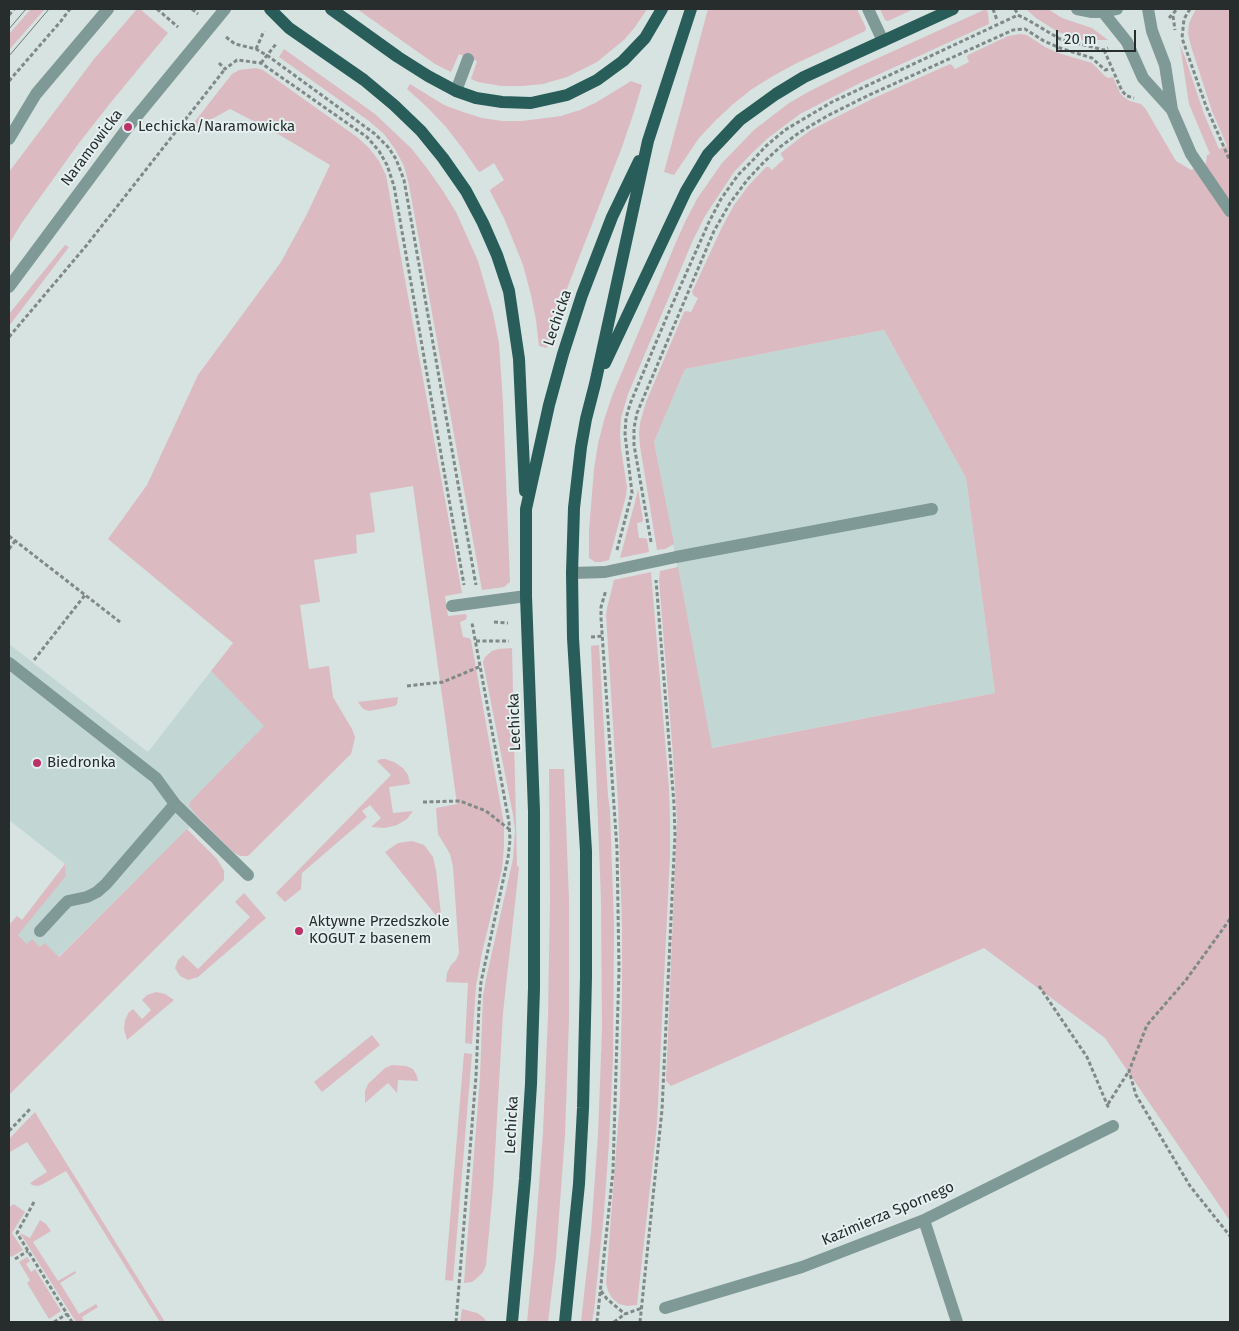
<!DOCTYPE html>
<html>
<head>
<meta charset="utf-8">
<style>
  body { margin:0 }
  #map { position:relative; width:1239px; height:1331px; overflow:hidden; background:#d6e3e1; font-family:"Fira Sans",sans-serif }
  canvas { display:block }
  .frame { position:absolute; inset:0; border:10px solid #272c2c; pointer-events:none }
  .scale { position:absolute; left:1056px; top:30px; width:80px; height:22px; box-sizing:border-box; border:2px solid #272c2c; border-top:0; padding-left:6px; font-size:15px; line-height:18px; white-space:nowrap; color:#272c2c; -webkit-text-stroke:4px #e4f0ef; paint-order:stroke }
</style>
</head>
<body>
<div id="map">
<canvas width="1239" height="1331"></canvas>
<div class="frame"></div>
<div class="scale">20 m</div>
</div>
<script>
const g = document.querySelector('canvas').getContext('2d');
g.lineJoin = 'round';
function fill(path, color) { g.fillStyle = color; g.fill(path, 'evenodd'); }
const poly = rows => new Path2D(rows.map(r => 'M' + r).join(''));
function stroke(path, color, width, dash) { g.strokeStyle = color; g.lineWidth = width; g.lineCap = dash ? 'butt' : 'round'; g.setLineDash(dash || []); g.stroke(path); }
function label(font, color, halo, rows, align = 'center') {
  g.font = font + ' "Fira Sans",sans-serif'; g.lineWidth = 4; g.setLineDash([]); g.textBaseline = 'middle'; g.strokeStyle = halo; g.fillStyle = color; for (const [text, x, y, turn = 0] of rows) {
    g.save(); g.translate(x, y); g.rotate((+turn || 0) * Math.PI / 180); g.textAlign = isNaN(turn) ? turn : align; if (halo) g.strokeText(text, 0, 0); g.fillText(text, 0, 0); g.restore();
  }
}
const built = poly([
  [884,330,966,478,995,693,711,748,654,442,685,369],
  [9,644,148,752,211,671,265,726,190,807,199,818,58,957,45,944,41,947,27,944,17,935,66,876,65,864,9,820]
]);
const green = poly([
  [31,9,45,9,9,50,9,34],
  [137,9,140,9,168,33,112,101,79,143,21,224,9,244,9,172,94,59],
  [357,9,647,9,635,27,625,39,597,62,567,77,543,84,522,86,501,86,478,82,471,79,477,61,459,54,451,72,435,64],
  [708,9,857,9,866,28,865,31,795,64,773,76,752,89,732,105,715,121,699,138,674,175,664,172],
  [880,9,914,9,888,21,885,20],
  [986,9,988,13,989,24,862,82,800,114,768,138,752,153,734,172,705,216,693,240,628,394,621,418,620,434,621,449,627,487,626,496,609,560,601,562,595,562,589,558,589,530,594,469,598,444,604,420,612,396,676,242,686,220,697,199,722,163,754,130,789,103,810,91,856,68],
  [1026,9,1048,9,1062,18,1092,28,1108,40,1083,40,1058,32,1036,18],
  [1196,9,1230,9,1230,1221,1105,1038,984,948,671,1086,666,1081,677,821,673,755,659,580,660,571,678,567,712,748,995,693,966,478,884,330,685,369,654,442,674,544,665,549,657,550,640,446,639,434,640,423,646,402,684,312,686,311,691,312,698,298,694,296,692,292,722,227,734,205,749,185,766,167,769,167,772,170,784,159,781,155,781,153,796,141,811,130,872,99,950,64,952,65,955,69,969,62,967,57,968,55,1008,36,1020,34,1027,35,1045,47,1058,53,1092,63,1106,77,1109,78,1113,77,1120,93,1125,98,1130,101,1141,104,1145,108,1176,161,1191,170,1206,163,1207,155,1210,154,1189,104,1180,45,1185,57,1204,114,1219,149,1227,146,1212,111,1190,43,1188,33,1189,23],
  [284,49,375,114,412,149,429,171,443,191,456,212,478,261,493,313,499,343,503,403,510,582,504,587,482,590,409,185,404,166,395,149,384,134,369,121,279,57],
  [256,68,263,70,357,137,369,148,379,161,386,175,462,593,445,596,448,616,466,614,467,617,465,620,460,622,463,637,469,638,471,640,504,824,504,847,502,869,482,953,476,986,472,1044,465,1043,468,983,446,982,447,973,451,965,456,960,459,953,453,867,450,854,438,834,436,808,457,804,413,486,370,493,375,532,356,535,357,553,314,560,320,602,300,605,309,669,329,666,333,697,352,729,355,737,354,742,351,754,248,856,240,856,233,852,199,818,189,806,190,802,264,726,211,671,233,643,108,539,147,485,198,375,281,262,307,214,330,165,273,131,230,109,185,134,232,74,239,70],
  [631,81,642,85,634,112,622,147,568,286,547,348,539,346,536,320,531,295,523,265,504,218,490,191,491,189,504,180,494,163,480,172,478,171,463,149,446,127,427,107,407,89,410,84,444,105,463,112,482,118,502,121,522,121,561,116,580,110,597,102],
  [65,245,69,247,9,326,9,314],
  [638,489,643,520,642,522,637,523,639,538,644,538,647,539,649,552,620,558,636,498],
  [651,572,669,788,670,821,670,855,657,1124,637,1305,627,1306,619,1304,612,1298,608,1291,606,1283,620,1099,622,992,622,927,618,803,606,615,607,608,614,580],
  [599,645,608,796,610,810,614,926,613,1057,609,1142,604,1212,594,1311,592,1322,581,1322,591,1232,598,1135,602,1030,601,899,591,646],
  [512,648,517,866,519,867,503,1013,493,1189,486,1265,483,1272,477,1278,472,1282,464,1283,480,1077,483,996,486,979,513,859,514,845,515,830,513,815,483,662,485,657,492,651,498,649],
  [398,697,397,704,395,706,369,711,363,709,358,702],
  [381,759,385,759,394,762,403,768,408,775,410,784,389,787,393,813,413,811,407,819,397,825,385,828,371,827,381,818,370,805,362,811,367,817,302,873,301,889,285,902,276,893,391,775,377,761],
  [549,769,564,769,569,900,569,1019,565,1135,556,1257,548,1322,527,1322,534,1252,543,1132,548,1016,550,900],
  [187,829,217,859,224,871,224,880,9,1095,9,925,17,916,22,920,65,864,66,876,18,935,27,944,32,939,40,947,45,943,59,957],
  [412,841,424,845,433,857,436,870,442,923,385,852,398,843],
  [244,893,266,918,198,977,188,980,180,976,175,968,178,960,183,955,198,969,250,917,235,902],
  [156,992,165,994,174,1000,127,1040,124,1029,125,1020,129,1012,133,1009,142,1019,151,1010,142,1000,147,995],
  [372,1035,380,1045,322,1092,314,1082],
  [464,1053,472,1054,453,1281,445,1280],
  [392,1065,406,1066,413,1069,417,1076,418,1081,398,1080,397,1093,388,1083,365,1103,365,1091,368,1084,385,1068],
  [35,1112,39,1119,165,1322,160,1322,66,1171,43,1184,38,1186,32,1185,30,1183,47,1172,27,1142,10,1152,9,1139],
  [14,1204,25,1212,12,1233,23,1250,11,1257,9,1254,9,1207],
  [40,1220,46,1224,51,1231,33,1242,58,1281,75,1271,76,1273,60,1283,79,1314,96,1304,98,1307,82,1317,84,1322,76,1322,20,1233,30,1238],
  [27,1257,30,1261,26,1264,31,1272,35,1269,61,1311,49,1319,27,1283,30,1280,19,1262],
  [462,1309,477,1313,483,1317,487,1322,460,1322]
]);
const path = poly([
  [157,9,178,27],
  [192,9,198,14],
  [993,9,997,20],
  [1015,9,1018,15],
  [1190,9,1184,19,1182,38,1206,106,1230,161],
  [9,15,14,9],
  [1173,16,1175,30],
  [1169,18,1177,9],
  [226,37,235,44,256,49,268,56,375,134,388,147,396,159,404,180,476,585],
  [256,49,264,31],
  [1104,50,1122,91,1127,96,1134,98],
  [219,63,225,69,237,60,261,63,367,137,379,151,387,165,394,186,464,585],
  [261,63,276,44],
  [9,81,61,21,70,9],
  [9,337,86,246,225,69],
  [9,536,120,622],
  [651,542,634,445,634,428,637,413,714,231,730,203,748,179,764,162,780,147,800,132,829,115,867,96,1013,30,1025,29,1044,41,1060,48,1092,58,1105,70,1109,69],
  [9,549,15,541],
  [617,550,632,493,625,434,626,418,630,404,668,314,709,222,721,199,738,175,754,159,766,146,785,130,832,102,1018,15,1028,20,1060,39,1104,50,1108,48],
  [494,622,508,623],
  [591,637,603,636],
  [476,641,509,641],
  [34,660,85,595],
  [407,686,443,682,481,666],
  [423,802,460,801,486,811,509,829],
  [1230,919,1186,980,1147,1025,1129,1071,1136,1095,1190,1186,1230,1236],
  [1039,986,1087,1057,1109,1109],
  [1108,1104,1129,1071],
  [9,1131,31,1108],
  [34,1202,17,1233,72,1322],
  [15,1259,28,1251],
  [601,1291,607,1299,625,1314],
  [54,1322,67,1314],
  [456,1322,476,1076,479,1006,481,982,508,858,510,840,509,822,472,623],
  [597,1322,613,1171,619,970,617,849,601,618,601,607,606,590],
  [614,1322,625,1314,642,1308],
  [640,1322,662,1110,675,834,674,804,656,580]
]);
const minor = poly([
  [868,9,883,41],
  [1077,9,1092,12,1103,12,1117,9],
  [1148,9,1152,31,1165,65,1172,110,1191,154,1230,211],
  [1103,12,1127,42,1143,78,1172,110],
  [456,91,468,59],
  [9,139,36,94,108,9],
  [9,287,128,127,225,9],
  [572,573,605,572,676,557,932,509],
  [452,606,526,596],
  [9,663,156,778,175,804,248,875],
  [40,931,62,907,68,901,87,897,97,892,106,884,175,804],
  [924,1220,957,1322],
  [665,1308,802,1267,924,1220,1113,1126]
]);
const major = poly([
  [270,9,289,28,364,80,394,105,421,131,443,158,466,191,483,223,497,255,509,291,519,359,525,491],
  [331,9,398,57,428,76,456,91,476,98,502,102,531,103,567,95,597,80,623,61,645,38,662,9],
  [605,363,686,191,708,154,740,120,776,94,804,77,953,9],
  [512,1322,525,1179,531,1084,534,988,534,811,526,596,526,509,549,405,563,354,582,295,612,217,639,161],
  [565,1322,579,1184,583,1108,586,977,586,851,573,638,572,573,574,508,581,447,586,419,595,384,648,141,691,9]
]);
const tram = poly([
  [9,29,26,9],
  [9,56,49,9]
]);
const markers = [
  [128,127,5,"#bc3167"],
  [37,763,5,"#bc3167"],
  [299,931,5,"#bc3167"]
];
const poiNames = [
  ["Lechicka/Naramowicka",138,127],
  ["Biedronka",47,763],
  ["Aktywne Przedszkole",309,922],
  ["KOGUT z basenem",309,939]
];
const streetNames = [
  ["Naramowicka",92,148,-53],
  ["Lechicka",558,318,-71],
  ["Lechicka",515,722,-92],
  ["Lechicka",512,1125,-87],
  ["Kazimierza Spornego",888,1214,-23]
];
fill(built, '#c2d7d4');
fill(green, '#dcbac2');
stroke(path, '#808988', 3, [4, 2.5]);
stroke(minor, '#7e9996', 12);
stroke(major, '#285d59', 12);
stroke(tram, '#707877', 1);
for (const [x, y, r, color] of markers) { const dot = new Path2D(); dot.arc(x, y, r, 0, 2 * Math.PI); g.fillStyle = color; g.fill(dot); stroke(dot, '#e4f0ef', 2); }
label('15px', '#272c2c', '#e4f0ef', poiNames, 'left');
label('15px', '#272c2c', '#e4f0ef', streetNames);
</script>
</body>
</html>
